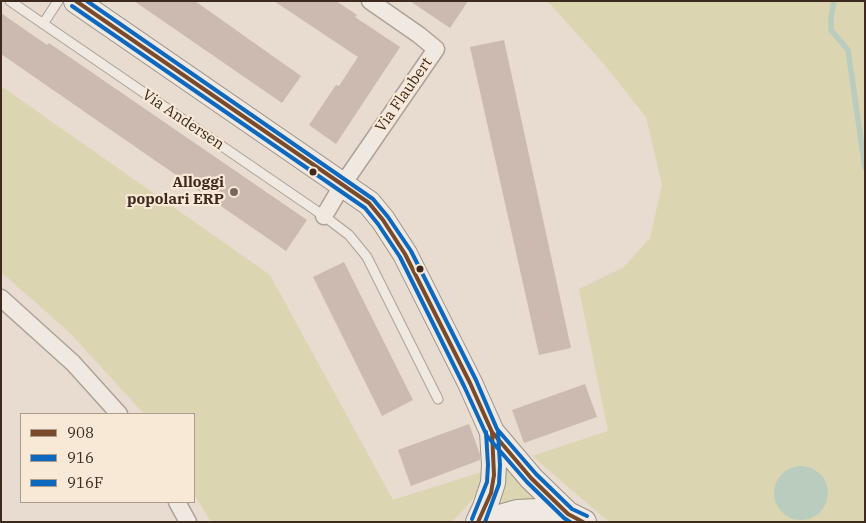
<!DOCTYPE html>
<html>
<head>
<meta charset="utf-8">
<style>
  body { margin:0 }
  #map { position:relative; width:866px; height:523px; overflow:hidden; background:#e7dccf; font-family:"IBM Plex Serif",serif }
  canvas { display:block }
  .frame { position:absolute; inset:0; border:2px solid #3d291e; pointer-events:none }
  .legend { position:absolute; left:20px; top:413px; width:175px; height:90px; box-sizing:border-box; background:#f8e9d6; border:1px solid #ad9c8c; margin:0; padding:6px 9px; list-style:none; font-size:15px; color:#3d291e }
  .legend li { display:flex; align-items:center; gap:10px; height:25px }
  .legend b { width:25px; border:1px solid #ad9c8c }
</style>
</head>
<body>
<div id="map">
<canvas width="866" height="523"></canvas>
<div class="frame"></div>
<ul class="legend">
<li><b style="height:6px;background:#7a4b2a"></b>908</li>
<li><b style="height:6px;background:#0c69bf"></b>916</li>
<li><b style="height:6px;background:#0c69bf"></b>916F</li>
</ul>
</div>
<script>
const g = document.querySelector('canvas').getContext('2d');
g.lineJoin = 'round';
function fill(path, color) { g.fillStyle = color; g.fill(path, 'evenodd'); }
const poly = rows => new Path2D(rows.map(r => 'M' + r).join(''));
function stroke(path, color, width, dash) { g.strokeStyle = color; g.lineWidth = width; g.lineCap = dash ? 'butt' : 'round'; g.setLineDash(dash || []); g.stroke(path); }
function label(font, color, halo, rows, align = 'center') {
  g.font = font + ' "IBM Plex Serif",serif'; g.lineWidth = 4.5; g.setLineDash([]); g.textBaseline = 'middle'; g.strokeStyle = halo; g.fillStyle = color; for (const [text, x, y, turn = 0] of rows) {
    g.save(); g.translate(x, y); g.rotate((+turn || 0) * Math.PI / 180); g.textAlign = isNaN(turn) ? turn : align; if (halo) g.strokeText(text, 0, 0); g.fillText(text, 0, 0); g.restore();
  }
}
const green = poly([
  [545,1,865,1,865,522,609,522,532,456,608,431,579,289,624,267,650,238,662,185,646,117,604,64,551,5],
  [1,86,270,275,393,500,488,470,483,488,452,522,211,522,194,494,194,414,144,414,70,333,1,272],
  [505,467,520,483,539,501,499,507,503,492]
]);
const water = poly([
  '774 493a27 27 0 1 1 54 0a27 27 0 1 1-54 0Z'
]);
const stream = poly([
  [834,1,831,17,831,30,848,50,865,168]
]);
const building = poly([
  [134,1,195,1,301,76,282,103],
  [274,1,336,1,357,15,355,17,400,47,336,144,309,125,336,85,339,86,358,57],
  [410,1,468,1,450,28],
  [1,13,47,45,49,43,307,220,286,251,1,54],
  [504,40,571,348,539,355,470,47],
  [344,262,413,400,382,416,313,277],
  [585,384,597,417,524,443,512,410],
  [469,424,480,454,480,460,411,486,398,450]
]);
const lane = poly([
  [10,1,324,216,349,235,367,257,438,399],
  [43,24,58,1]
]);
const street = poly([
  [324,216,343,184,436,49,419,35,370,1],
  [1,298,73,363,119,414],
  [177,502,188,522]
]);
const secondary = poly([
  [76,1,369,203,383,220,405,254,470,383,492,432,531,478,568,514],
  [478,522,485,507,493,483,494,465,492,432],
  [482,522,517,512,538,511,568,514,584,522]
]);
const bus1 = poly([
  [76,1,369,203,383,220,405,254,470,383,492,432,531,478,568,514,583,522],
  [478,522,491,493,494,475,492,432,483,412]
]);
const bus2 = poly([
  [72,6,365,208,378,224,400,257,464,386,487,436,527,482,564,518,570,522],
  [485,522,499,484,500,465,498,432]
]);
const bus3 = poly([
  [87,1,373,199,388,217,411,251,476,380,497,429,536,474,572,509,587,516],
  [472,519,487,482,488,465,486,432]
]);
const markers = [
  [313,172,4.5,"#3d291e"],
  [234,192,5,"#78685c"],
  [420,269,4.5,"#3d291e"]
];
const streetNames = [
  ["Via Flaubert",404,95,-55],
  ["Via Andersen",183,120,34]
];
const poiNames = [
  ["Alloggi",224,183],
  ["popolari ERP",224,200]
];
fill(green, '#dbd5b1');
fill(water, '#baccbe');
stroke(stream, '#baccbe', 5.5);
fill(building, '#ccbab0');
stroke(lane, '#ada298', 11);
stroke(street, '#ada298', 19);
stroke(secondary, '#9c9188', 26);
stroke(lane, '#efe9e2', 9);
stroke(street, '#efe9e2', 16);
stroke(secondary, '#efe9e2', 24);
stroke(bus1, '#7a4b2a', 4);
stroke(bus2, '#0c69bf', 4);
stroke(bus3, '#0c69bf', 4);
for (const [x, y, r, color] of markers) { const dot = new Path2D(); dot.arc(x, y, r, 0, 2 * Math.PI); g.fillStyle = color; g.fill(dot); stroke(dot, '#f8e9d6', 2); }
label('15px', '#3d291e', '#f8e9d6', streetNames);
label('bold 15px', '#3d291e', '#f8e9d6', poiNames, 'right');
</script>
</body>
</html>
